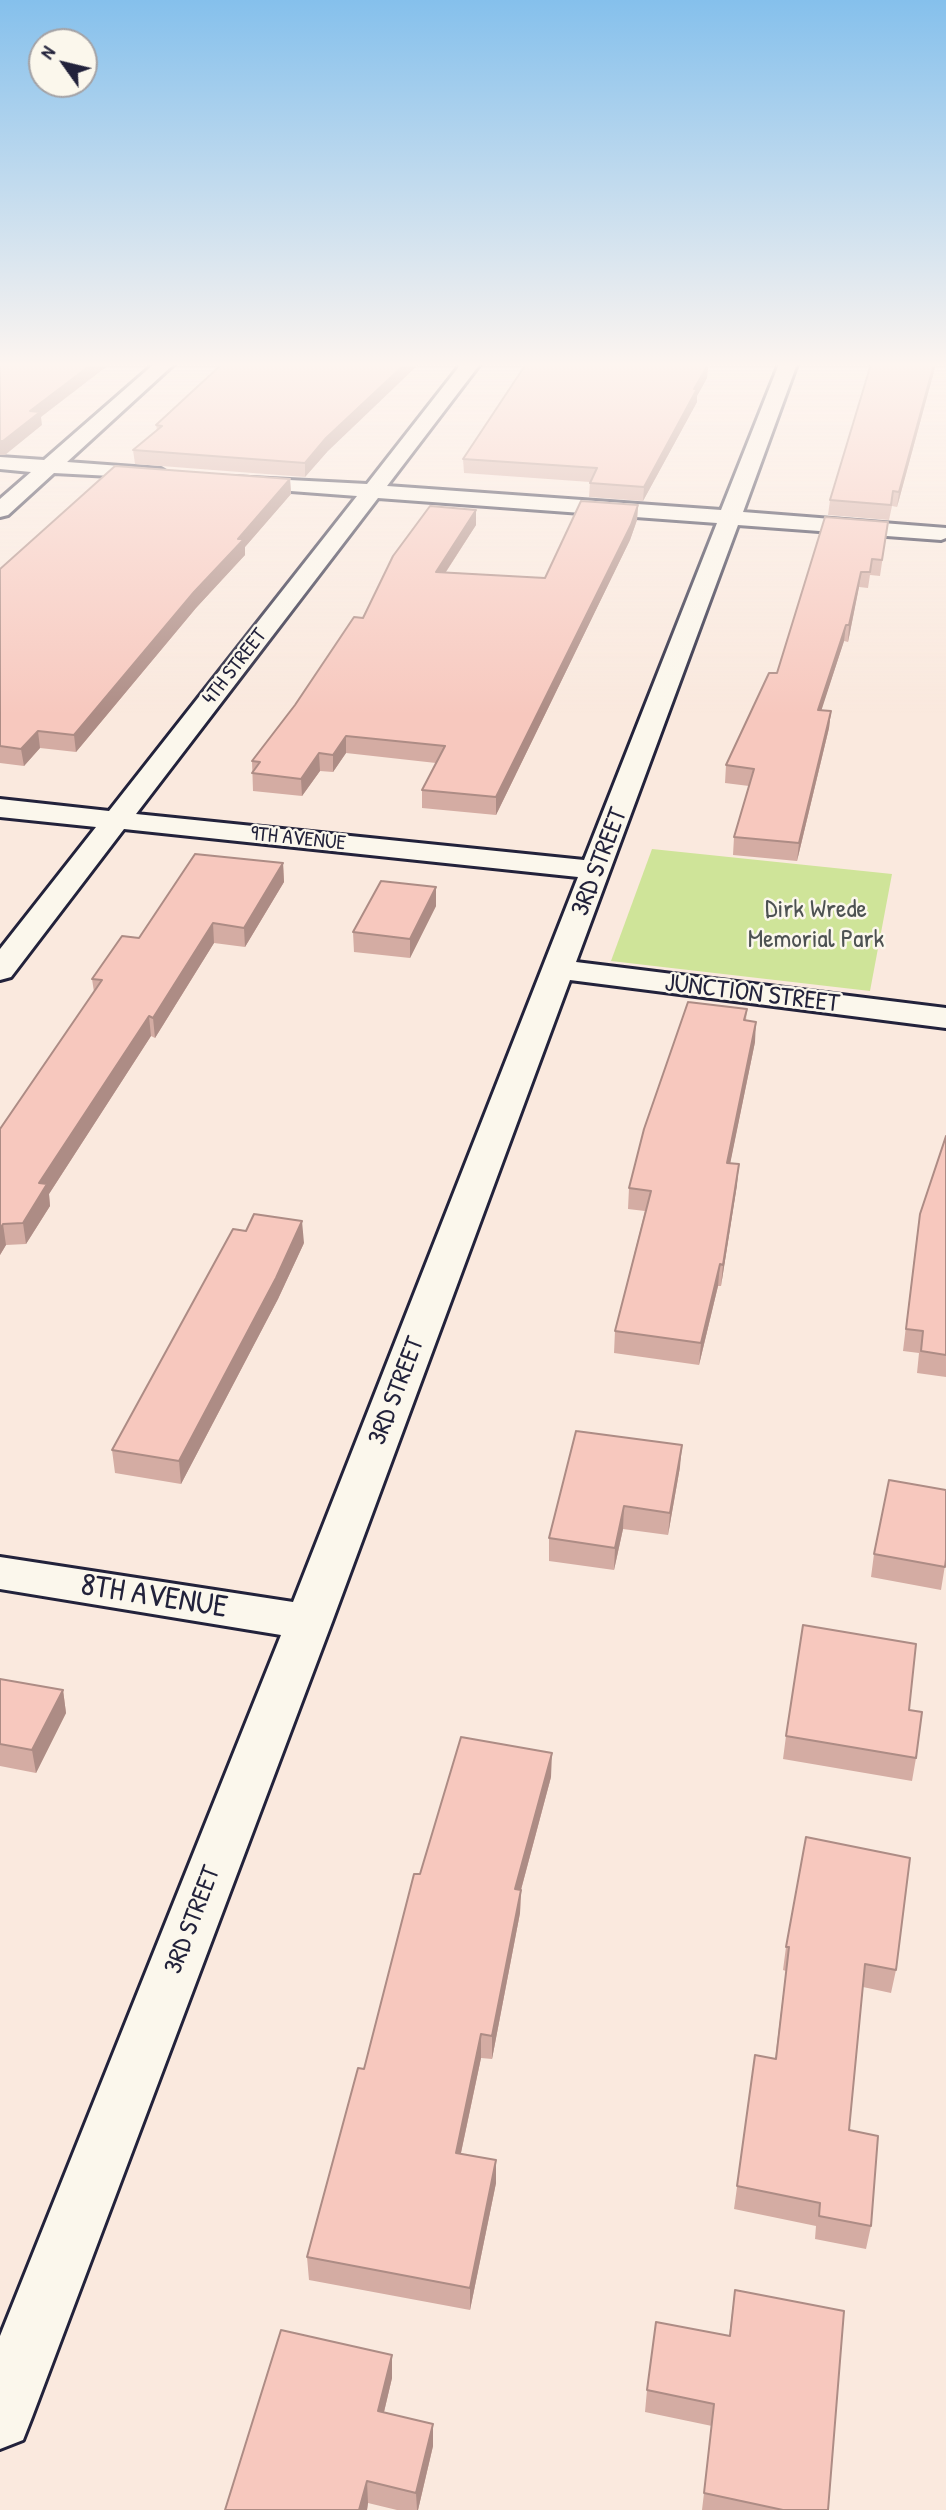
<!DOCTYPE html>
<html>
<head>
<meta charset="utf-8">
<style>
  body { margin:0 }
  #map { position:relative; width:946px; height:2510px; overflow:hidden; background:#fae9de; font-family:"Patrick Hand",sans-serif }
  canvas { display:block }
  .north { position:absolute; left:28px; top:28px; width:70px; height:70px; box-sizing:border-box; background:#fbf7ec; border:2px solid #a4a2a5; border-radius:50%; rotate:304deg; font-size:19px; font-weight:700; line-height:28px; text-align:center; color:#22223b }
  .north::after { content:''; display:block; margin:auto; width:24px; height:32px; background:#22223b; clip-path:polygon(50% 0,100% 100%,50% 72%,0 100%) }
</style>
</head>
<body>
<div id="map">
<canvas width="946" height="2510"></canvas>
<div class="north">N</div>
</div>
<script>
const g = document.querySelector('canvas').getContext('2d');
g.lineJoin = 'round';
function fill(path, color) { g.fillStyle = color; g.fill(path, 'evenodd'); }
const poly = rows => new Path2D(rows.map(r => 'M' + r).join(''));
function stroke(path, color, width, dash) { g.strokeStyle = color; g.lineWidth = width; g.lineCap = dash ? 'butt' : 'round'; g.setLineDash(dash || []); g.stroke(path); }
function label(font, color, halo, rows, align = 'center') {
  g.font = font + ' "Patrick Hand",sans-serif'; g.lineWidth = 5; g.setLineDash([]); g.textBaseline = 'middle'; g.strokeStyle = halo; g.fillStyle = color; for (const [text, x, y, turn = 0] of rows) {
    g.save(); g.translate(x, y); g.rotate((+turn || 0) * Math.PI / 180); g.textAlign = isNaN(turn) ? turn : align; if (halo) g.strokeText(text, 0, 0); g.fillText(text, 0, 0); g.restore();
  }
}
const green = poly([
  [652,849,892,874,870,991,611,961]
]);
const minor = poly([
  [154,364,174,364,67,462,161,469,171,475,168,479,54,473,8,515,0,517,0,499,31,472,0,469,0,457,44,460,154,364],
  [461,364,480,364,387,486,721,510,779,364,797,364,743,512,946,528,946,538,941,540,738,525,576,962,946,1008,946,1028,570,980,332,1622,32,2417,23,2440,0,2449,0,2336,281,1635,0,1589,0,1557,293,1602,578,877,124,829,11,977,0,980,0,949,96,827,0,817,0,799,109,811,357,496,238,487,227,481,231,477,367,484,461,364],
  [378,498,717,523,584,860,136,814,378,498]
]);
const wall = poly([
  [936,364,897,507,892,506,889,520,828,515,830,500],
  [707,365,708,365,707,378,697,396,697,402,643,501,589,497,590,482,464,473,463,459],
  [156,425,327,452,305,477,135,464,133,450,157,430],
  [290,479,291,494,245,547,245,555,196,608,76,752,40,748,24,766,0,763,0,569],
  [638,505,637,520,630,540,496,815,422,808,422,790,436,763,346,753,333,772,320,771,302,796,253,791,252,761,363,618,476,510,476,525,446,572,545,578],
  [888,522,880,576,870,575,868,588,859,587,848,642,844,641,821,710,831,711,829,728,797,861,733,855,734,837,749,786,725,783,726,765,777,673],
  [283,863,284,882,245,947,214,943,155,1038,151,1036,49,1194,50,1206,26,1244,6,1245,0,1255,0,1129,94,992,92,979,139,938],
  [436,887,436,906,410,958,354,952,353,932],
  [747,1009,746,1020,755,1042,730,1163,737,1185,721,1286,718,1286,699,1365,614,1353,615,1331,645,1211,628,1209,629,1188],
  [946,1136,946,1377,917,1373,919,1353,903,1351,917,1235],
  [304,1243,278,1299,181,1484,115,1473,112,1450],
  [680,1467,668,1535,623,1529,614,1570,549,1561,549,1538],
  [874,1554,946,1559,941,1590,871,1577],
  [0,1679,63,1690,66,1713,36,1773,0,1766],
  [786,1736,916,1758,912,1781,783,1759],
  [551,1777,521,1890,520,1913,492,2059,481,2058,461,2153,496,2183,470,2310,309,2280,307,2257,364,2069,420,1874],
  [786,1947,896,1970,891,1993,863,1987,849,2130,871,2226,866,2249,815,2239,816,2226,734,2209,755,2055,775,2059,786,1971,783,1970],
  [735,2290,828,2510,702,2510,712,2426,645,2412,647,2390,729,2336],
  [392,2355,392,2378,384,2412,433,2424,433,2446,418,2510,397,2510,368,2503,367,2510,225,2510]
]);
const shadedWall = poly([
  [92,364,110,364,41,417,42,425,5,455,0,455,0,441,30,411],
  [405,364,419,364,327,452,305,477,305,463,326,438],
  [934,364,936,364,897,507,899,492],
  [708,365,707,378,697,396,697,402,643,501,644,487,694,389],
  [290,479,291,494,245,547,245,555,196,608,76,752,74,735,238,539],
  [638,505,637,520,630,540,496,815,496,797],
  [476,510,476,525,436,587,436,572],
  [861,572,859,587,848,642,849,625],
  [846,625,844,641,816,727,818,710],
  [831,711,829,728,797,861,799,843],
  [38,731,40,748,24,766,21,749],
  [346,736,346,753,333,772,333,755],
  [319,753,320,771,302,796,301,779],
  [283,863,284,882,245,947,244,928],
  [436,887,436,906,410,958,410,939],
  [213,923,214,943,155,1038,153,1018],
  [149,1016,151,1036,49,1194,50,1206,26,1244,23,1223,39,1183],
  [756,1022,755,1042,726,1184,727,1163],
  [739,1164,737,1185,721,1286,723,1265],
  [302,1221,304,1243,278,1299,181,1484,179,1461],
  [3,1224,6,1245,0,1255,0,1229],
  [720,1264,718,1286,699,1365,701,1343],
  [682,1445,680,1467,668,1535,670,1513],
  [624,1506,623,1529,614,1570,615,1548],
  [63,1690,66,1713,36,1773,32,1750],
  [552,1753,551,1777,515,1912,515,1889],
  [521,1890,520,1913,492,2059,492,2036],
  [481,2034,481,2058,456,2176,456,2153],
  [496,2160,496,2183,470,2310,470,2288],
  [392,2355,392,2378,379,2433,378,2411],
  [433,2424,433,2446,418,2510,417,2510,416,2493],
  [367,2481,368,2503,367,2510,359,2510]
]);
const building = poly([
  [0,364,92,364,30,411,40,412,3,441,0,441,0,364],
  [222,364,405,364,326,438,305,463,133,450,162,426,156,425,222,364],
  [526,364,706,364,708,365,694,389,697,389,644,487,590,483,597,468,463,459,526,364],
  [871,364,934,364,899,492,893,491,891,505,830,500,871,364],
  [115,466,290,479,238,539,244,539,194,592,74,735,38,731,21,749,0,746,0,569,115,466],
  [581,501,638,505,631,525,496,797,422,790,445,746,346,736,333,755,319,753,301,779,252,773,260,762,252,761,295,705,354,617,363,618,393,556,430,506,476,510,436,572,545,578,581,501],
  [825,517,888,522,882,560,872,559,870,572,861,572,849,625,846,625,818,710,831,711,799,843,734,837,754,769,726,765,769,673,777,673,825,517],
  [195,854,283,863,244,928,213,923,153,1018,149,1016,39,1183,47,1184,23,1223,3,1224,0,1229,0,1129,102,980,92,979,122,936,139,938,195,854],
  [381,881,436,887,410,939,353,932,381,881],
  [688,1002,747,1009,744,1020,756,1022,727,1163,739,1164,723,1265,720,1264,701,1343,615,1331,651,1191,629,1188,644,1129,688,1002],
  [946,1136,946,1355,921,1351,923,1331,906,1329,920,1214,946,1136],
  [254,1214,302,1221,276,1278,179,1461,112,1450,233,1229,246,1231,254,1214],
  [576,1431,682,1445,670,1513,624,1506,615,1548,549,1538,576,1431],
  [889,1480,946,1490,946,1559,945,1567,874,1554,889,1480],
  [803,1625,916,1644,909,1710,922,1712,916,1758,786,1736,803,1625],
  [0,1679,63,1690,32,1750,0,1744,0,1679],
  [461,1737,552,1753,515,1889,521,1890,492,2036,481,2034,456,2153,496,2160,470,2288,307,2257,358,2068,364,2069,414,1874,420,1874,461,1737],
  [806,1837,910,1858,896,1970,865,1964,849,2130,878,2136,871,2226,819,2216,820,2203,737,2186,755,2055,776,2059,789,1947,786,1947,806,1837],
  [735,2290,844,2311,828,2510,783,2510,704,2493,714,2404,647,2390,656,2322,730,2336,735,2290],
  [281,2330,392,2355,378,2411,433,2424,416,2493,367,2481,359,2510,225,2510,281,2330]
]);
const farStreetnames = [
  ["4TH STREET",235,667,-52],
  ["9TH AVENUE",298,839,6]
];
const streetNames = [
  ["3RD STREET",600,862,-69],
  ["JUNCTION STREET",752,994,7],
  ["3RD STREET",397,1391,-69],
  ["3RD STREET",193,1920,-69]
];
const parkNames = [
  ["Dirk Wrede",816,910],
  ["Memorial Park",816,940]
];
const nearStreetnames = [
  ["8TH AVENUE",154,1597,9]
];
fill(green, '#cfe499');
stroke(minor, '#22223b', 6);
fill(minor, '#fbf7ec');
fill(wall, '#d4aca3');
fill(shadedWall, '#ad8c85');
fill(building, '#f7c8be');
stroke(building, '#ad8c85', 2);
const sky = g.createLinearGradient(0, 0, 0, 715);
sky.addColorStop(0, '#85c0ec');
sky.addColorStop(0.51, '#fdf5f0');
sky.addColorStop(1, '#fdf5f000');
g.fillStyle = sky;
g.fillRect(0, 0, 946, 715);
label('21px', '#22223b', '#fbf7ec', farStreetnames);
label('26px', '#22223b', '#fbf7ec', streetNames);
label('26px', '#4d5252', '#fbf7ec', parkNames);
label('32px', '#22223b', '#fbf7ec', nearStreetnames);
</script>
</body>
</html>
